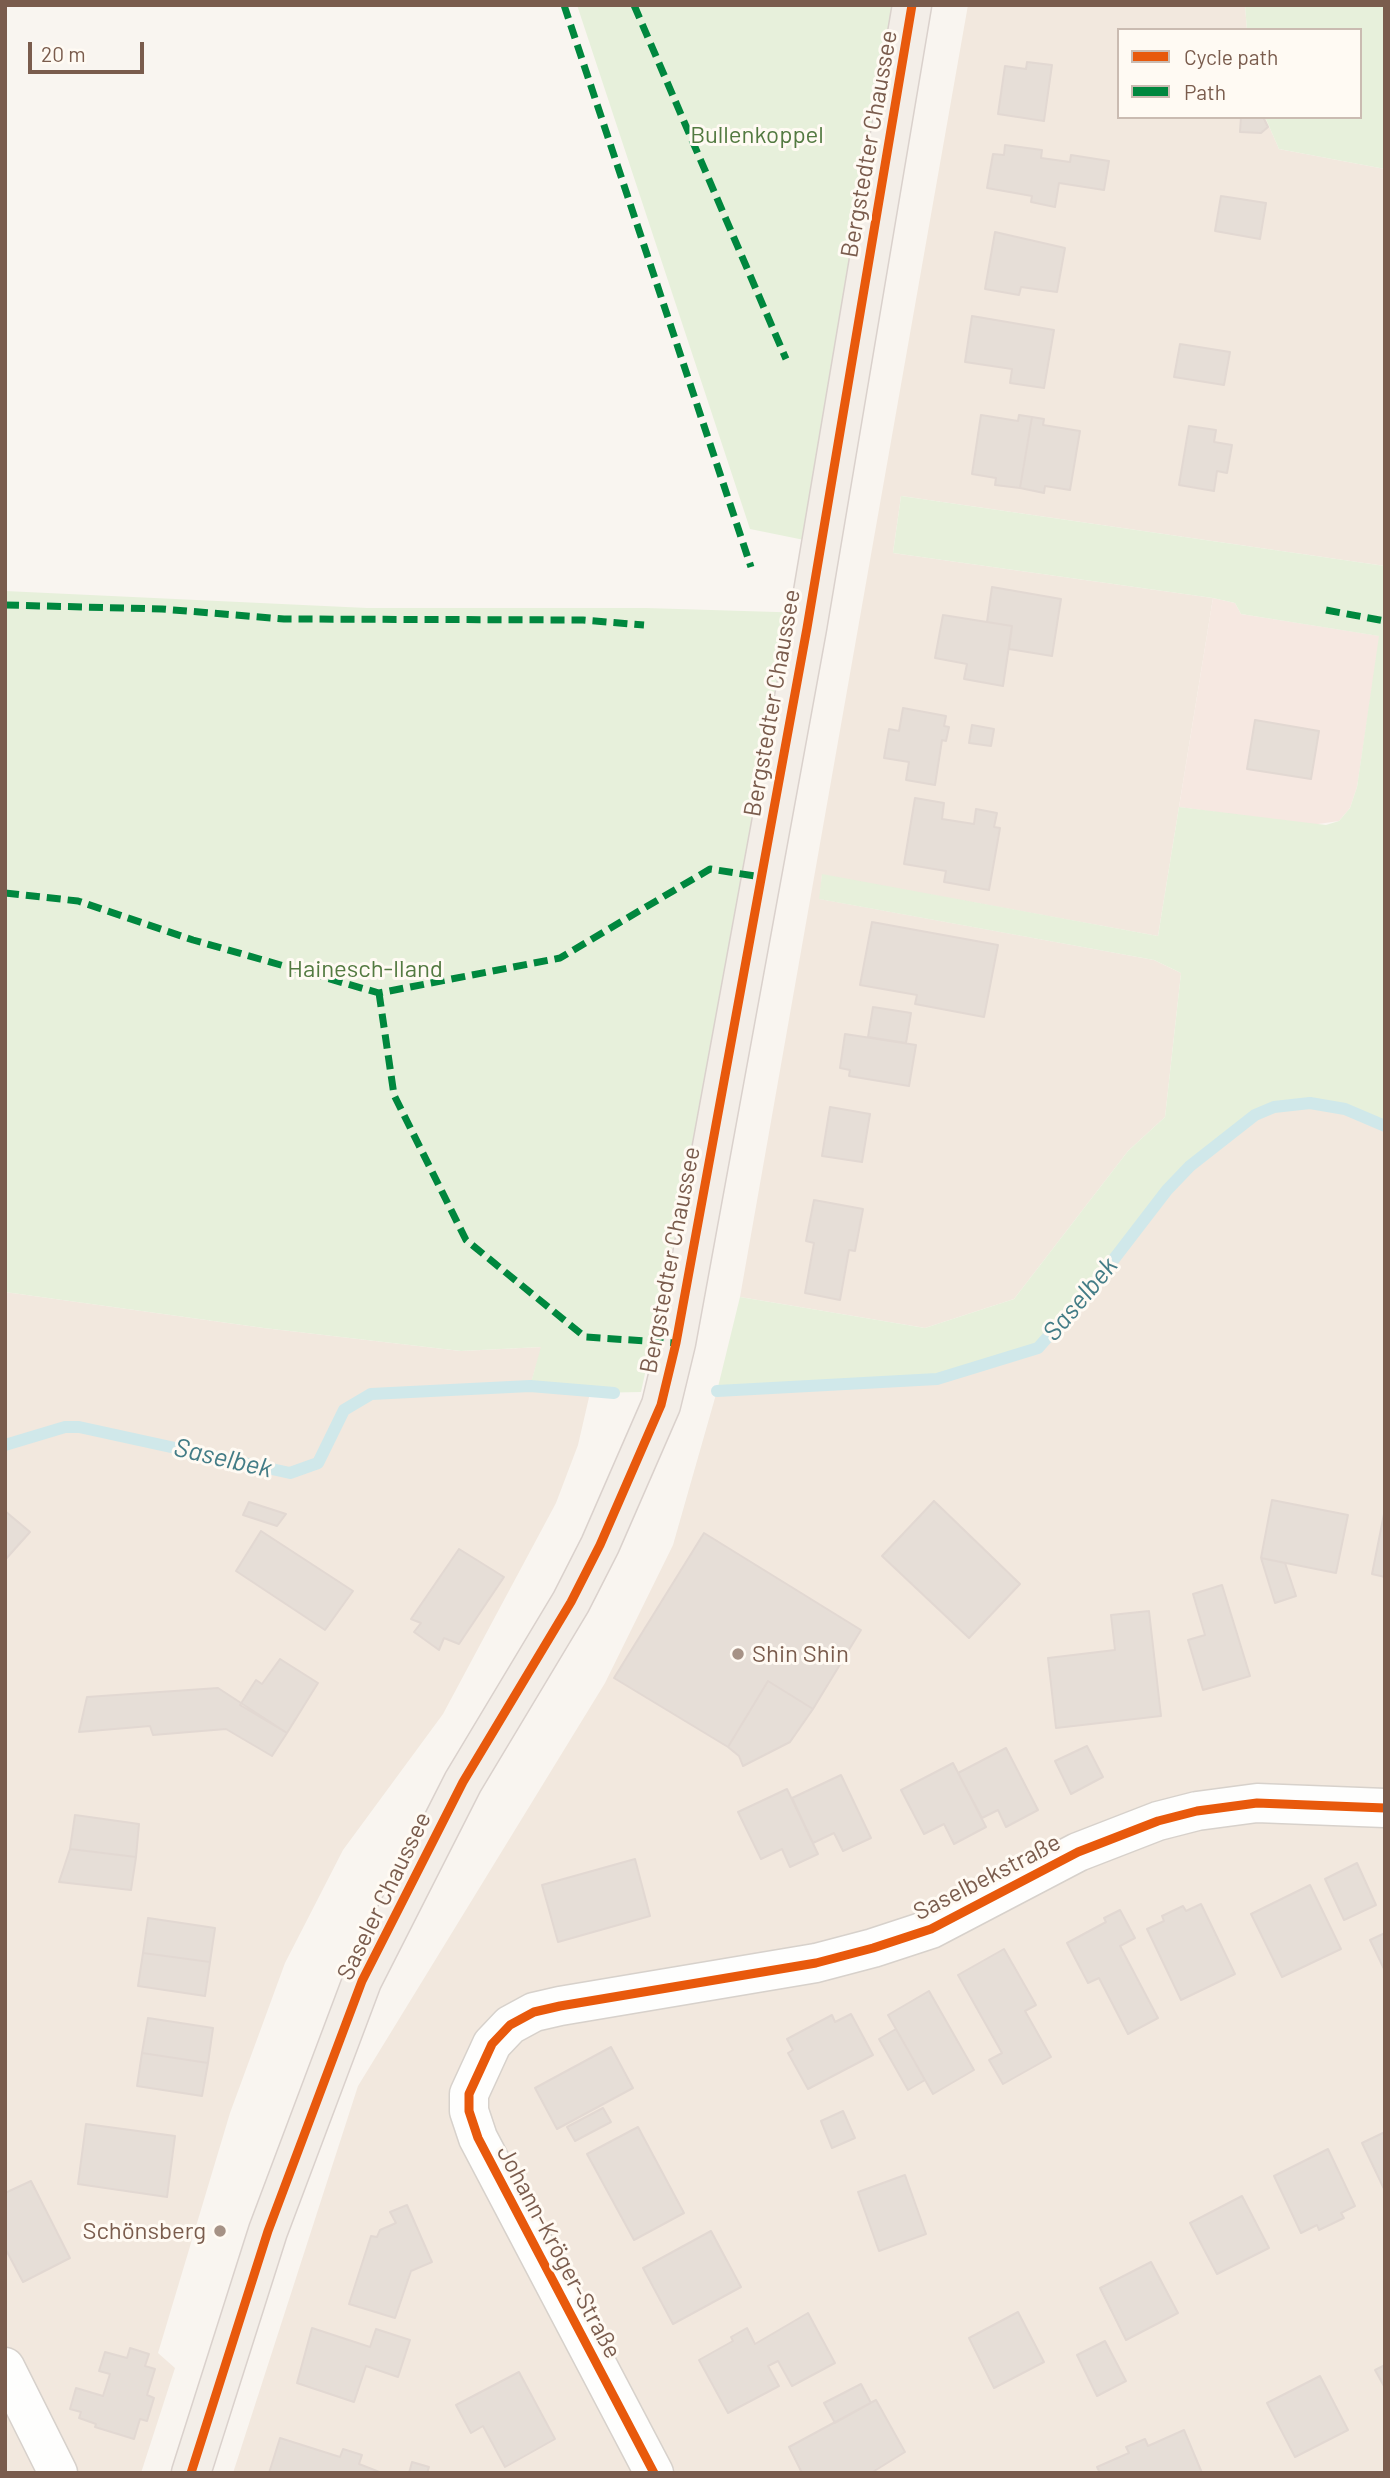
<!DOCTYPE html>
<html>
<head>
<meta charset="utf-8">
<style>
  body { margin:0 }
  #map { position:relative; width:1390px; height:2478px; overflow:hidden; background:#f9f5f0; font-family:Barlow,sans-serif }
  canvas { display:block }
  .frame { position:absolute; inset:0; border:7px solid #7a5c4d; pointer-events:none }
  .legend { position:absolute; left:1117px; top:28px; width:245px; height:91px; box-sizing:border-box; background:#fffaf3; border:2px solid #cabbb1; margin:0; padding:9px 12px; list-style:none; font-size:21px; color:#7a5c4d }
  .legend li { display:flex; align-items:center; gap:14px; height:35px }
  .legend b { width:35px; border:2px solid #cabbb1 }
  .scale { position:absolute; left:28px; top:42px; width:116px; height:32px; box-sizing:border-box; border:4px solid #7a5c4d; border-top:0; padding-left:9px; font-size:21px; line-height:24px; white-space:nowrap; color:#7a5c4d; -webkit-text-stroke:5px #fffaf3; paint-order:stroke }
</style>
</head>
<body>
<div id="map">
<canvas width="1390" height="2478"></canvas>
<div class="frame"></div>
<ul class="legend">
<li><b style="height:9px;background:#e8590c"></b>Cycle path</li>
<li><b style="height:9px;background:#00873e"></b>Path</li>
</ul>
<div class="scale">20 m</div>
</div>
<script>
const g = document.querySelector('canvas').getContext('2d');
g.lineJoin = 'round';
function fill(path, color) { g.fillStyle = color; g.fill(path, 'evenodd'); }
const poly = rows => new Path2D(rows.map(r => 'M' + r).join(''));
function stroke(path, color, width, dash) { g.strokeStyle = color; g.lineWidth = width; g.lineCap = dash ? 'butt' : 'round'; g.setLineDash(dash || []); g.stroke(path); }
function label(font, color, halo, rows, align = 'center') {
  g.font = font + ' Barlow,sans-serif'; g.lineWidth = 6; g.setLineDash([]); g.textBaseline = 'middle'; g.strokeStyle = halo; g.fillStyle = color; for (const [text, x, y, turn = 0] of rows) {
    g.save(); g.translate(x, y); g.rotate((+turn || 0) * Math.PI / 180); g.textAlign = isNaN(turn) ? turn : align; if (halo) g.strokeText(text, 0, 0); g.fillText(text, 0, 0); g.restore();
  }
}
const residential = poly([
  [968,5,1245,5,1247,30,1119,30,1119,117,1265,117,1279,149,1385,169,1385,566,901,496,893,553,1213,598,1158,936,822,875,820,899,1154,960,1181,973,1165,1117,1128,1151,1014,1299,925,1328,740,1297],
  [1310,1103,1345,1109,1385,1126,1385,2473,233,2473,358,2086,605,1683,673,1545,717,1391,937,1379,1038,1348,1094,1285,1156,1203,1190,1166,1255,1115,1274,1107],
  [5,1292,264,1328,461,1351,542,1347,530,1386,590,1393,578,1445,556,1503,443,1714,343,1850,285,1963,230,2113,158,2353,175,2368,141,2473,5,2473]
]);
const commercial = poly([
  [1213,598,1235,603,1241,614,1380,636,1357,787,1350,808,1339,821,1311,825,1179,807]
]);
const green = poly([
  [577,5,912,5,819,543,750,529],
  [1245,5,1385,5,1385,169,1279,149,1265,117,1360,117,1360,30,1247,30],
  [901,496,1385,566,1385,1126,1345,1109,1310,1103,1274,1107,1255,1115,1190,1166,1167,1190,1094,1285,1038,1348,937,1379,717,1391,740,1297,925,1328,1014,1299,1128,1151,1165,1117,1181,973,1154,960,819,899,822,874,1158,936,1179,807,1326,825,1339,821,1350,808,1357,787,1379,636,1241,614,1235,603,1213,598,893,553],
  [5,591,367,608,646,608,809,613,641,1392,590,1393,530,1386,541,1347,461,1351,264,1328,5,1292]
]);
const stream = poly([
  [717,1391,937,1379,1038,1348,1094,1285,1167,1190,1190,1166,1255,1115,1274,1107,1310,1103,1345,1109,1385,1126],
  [5,1445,65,1427,79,1427,290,1473,318,1463,344,1410,371,1394,530,1386,614,1393]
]);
const building = poly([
  [1027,62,1052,65,1044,121,998,114,1005,66,1026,69,1027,62],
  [1241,117,1263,117,1268,127,1261,133,1240,132,1241,117],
  [1005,145,1042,150,1041,158,1070,162,1071,155,1109,161,1104,190,1059,183,1055,207,1031,202,1032,196,987,188,993,154,1004,155,1005,145],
  [1221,196,1266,203,1260,239,1215,231,1221,196],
  [995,232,1065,248,1057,292,1021,287,1019,295,985,289,995,232],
  [972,316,1054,330,1044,388,1010,383,1012,369,965,362,972,316],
  [1180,344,1230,352,1224,385,1174,377,1180,344],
  [981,415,1018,421,1019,415,1032,417,1020,488,995,485,996,478,972,474,981,415],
  [1032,417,1044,419,1043,425,1080,431,1070,490,1045,486,1044,493,1020,488,1032,417],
  [1189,426,1216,430,1214,442,1232,445,1227,473,1217,471,1214,491,1179,485,1189,426],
  [992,587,1061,599,1052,656,1009,649,1012,626,987,622,992,587],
  [943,615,1012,626,1003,686,964,679,967,664,935,658,943,615],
  [903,708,946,716,944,726,949,727,946,741,942,740,935,785,906,780,909,762,884,758,889,729,899,731,903,708],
  [1255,720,1319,731,1311,779,1247,769,1255,720],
  [972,725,994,729,991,746,969,743,972,725],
  [915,798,944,803,942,819,974,824,976,809,997,813,994,827,1000,828,989,890,944,882,946,871,904,864,915,798],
  [872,922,998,945,984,1017,915,1004,917,995,860,985,872,922],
  [873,1007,911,1013,906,1043,868,1037,873,1007],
  [845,1034,916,1045,909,1086,849,1076,850,1070,840,1068,845,1034],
  [830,1107,870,1114,862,1162,822,1156,830,1107],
  [814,1200,863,1209,855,1251,849,1250,840,1300,805,1293,814,1243,806,1241,814,1200],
  [1272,1500,1348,1515,1336,1573,1261,1558,1272,1500],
  [934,1501,1020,1584,969,1638,882,1556,934,1501],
  [249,1502,286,1514,277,1526,243,1515,249,1502],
  [5,1511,30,1532,5,1560,5,1511],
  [1384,1514,1385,1514,1385,1577,1372,1574,1384,1514],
  [261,1531,353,1591,325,1630,236,1571,261,1531],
  [704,1533,861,1630,813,1709,768,1681,728,1747,614,1678,704,1533],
  [459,1549,504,1577,459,1644,444,1638,439,1650,414,1632,421,1623,411,1619,459,1549],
  [1261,1558,1285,1563,1296,1596,1275,1603,1261,1558],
  [1222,1585,1250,1676,1203,1690,1188,1640,1205,1635,1193,1594,1222,1585],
  [1149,1611,1161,1716,1056,1728,1048,1658,1115,1650,1111,1615,1149,1611],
  [280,1659,318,1683,287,1733,240,1705,256,1680,262,1684,280,1659],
  [768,1681,813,1709,790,1742,743,1766,739,1756,728,1747,768,1681],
  [218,1688,287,1733,272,1756,226,1729,153,1735,150,1726,79,1732,87,1697,218,1688],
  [1087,1746,1103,1777,1071,1794,1055,1761,1087,1746],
  [1006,1748,1038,1810,1006,1827,998,1810,982,1818,958,1773,1006,1748],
  [953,1763,986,1827,954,1844,944,1824,924,1834,901,1790,953,1763],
  [841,1775,871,1838,843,1851,834,1833,813,1843,792,1798,841,1775],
  [787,1789,818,1854,790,1867,782,1849,761,1859,738,1812,787,1789],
  [75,1815,139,1824,136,1857,70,1849,75,1815],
  [70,1849,136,1857,131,1890,59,1882,70,1849],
  [635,1859,650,1916,558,1942,542,1885,635,1859],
  [1357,1863,1376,1905,1344,1920,1325,1879,1357,1863],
  [1310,1885,1341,1949,1282,1977,1251,1914,1310,1885],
  [1201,1904,1235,1974,1181,2000,1147,1929,1164,1921,1162,1916,1183,1906,1186,1911,1201,1904],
  [1120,1910,1135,1938,1120,1946,1158,2018,1128,2034,1099,1978,1088,1983,1067,1943,1106,1922,1104,1918,1120,1910],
  [148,1918,215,1928,210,1962,143,1953,148,1918],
  [1385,1933,1385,1971,1370,1940,1385,1933],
  [1004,1949,1036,2005,1025,2011,1051,2057,1003,2084,989,2060,1002,2053,958,1975,1004,1949],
  [143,1953,210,1962,205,1996,138,1986,143,1953],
  [929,1991,974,2070,933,2094,888,2015,929,1991],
  [851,2014,873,2055,808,2089,788,2053,793,2050,787,2039,832,2015,835,2022,851,2014],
  [148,2018,213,2028,208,2063,142,2053,148,2018],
  [896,2029,925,2080,908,2090,879,2039,896,2029],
  [611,2047,633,2088,557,2129,535,2088,611,2047],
  [142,2053,208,2063,202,2096,137,2086,142,2053],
  [603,2108,611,2122,575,2141,567,2127,603,2108],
  [843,2111,855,2138,832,2148,821,2121,843,2111],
  [86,2124,175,2136,167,2197,78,2184,86,2124],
  [638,2127,684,2213,634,2240,587,2154,638,2127],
  [1385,2132,1385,2191,1362,2143,1385,2132],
  [1328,2149,1355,2206,1341,2213,1344,2218,1319,2230,1317,2225,1301,2233,1274,2176,1328,2149],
  [905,2175,926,2234,879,2251,858,2192,905,2175],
  [31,2181,70,2258,23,2282,5,2248,5,2193,31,2181],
  [1242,2196,1269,2248,1217,2274,1190,2223,1242,2196],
  [407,2205,432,2262,411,2271,395,2318,349,2304,371,2236,377,2237,380,2230,396,2223,390,2212,407,2205],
  [711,2231,741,2287,673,2324,643,2268,711,2231],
  [1151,2262,1178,2313,1126,2340,1100,2288,1151,2262],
  [1018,2312,1044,2362,994,2388,969,2338,1018,2312],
  [808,2313,835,2363,792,2386,778,2361,768,2366,779,2386,728,2413,699,2360,733,2341,731,2337,747,2328,755,2344,808,2313],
  [312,2328,370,2347,376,2329,410,2340,398,2377,366,2366,354,2402,297,2383,312,2328],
  [1105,2341,1126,2381,1097,2396,1077,2355,1105,2341],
  [130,2348,149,2354,145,2366,155,2369,147,2395,154,2398,147,2421,140,2419,134,2439,95,2427,96,2424,79,2418,81,2412,70,2409,76,2388,103,2396,110,2374,99,2371,105,2352,127,2358,130,2348],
  [1385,2365,1385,2388,1375,2370,1385,2365],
  [519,2372,555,2439,505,2467,483,2426,471,2433,456,2405,519,2372],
  [1320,2376,1348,2430,1295,2457,1267,2403,1320,2376],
  [861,2384,871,2403,835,2423,824,2403,861,2384],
  [876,2400,905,2452,871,2473,802,2473,789,2447,876,2400],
  [1184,2430,1202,2473,1100,2473,1097,2467,1129,2453,1126,2447,1145,2439,1148,2446,1184,2430],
  [280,2438,340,2457,343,2449,362,2455,359,2464,382,2473,269,2473,280,2438],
  [412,2462,429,2467,427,2473,409,2473,412,2462]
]);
const minor = poly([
  [5,2367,58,2473],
  [654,2473,478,2138,469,2111,469,2094,492,2044,510,2025,534,2012,560,2006,816,1963,873,1948,931,1929,1078,1852,1158,1821,1197,1811,1257,1803,1385,1808]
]);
const major = poly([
  [191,2473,268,2231,362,1981,463,1782,571,1602,600,1545,661,1405,676,1343,807,628,912,5]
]);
const quiet = poly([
  [564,5,751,567],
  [634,5,786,359],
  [5,605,162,609,284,619,583,620,644,625],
  [1326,610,1385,621],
  [5,893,78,901,193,940,379,993,560,958,710,869,761,877],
  [379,993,394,1095,466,1240,585,1337,676,1343]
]);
const cycleway = poly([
  [191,2473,268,2231,362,1981,463,1782,571,1602,600,1545,661,1405,676,1343,807,628,912,5],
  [654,2473,478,2138,469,2111,469,2094,492,2044,510,2025,534,2012,560,2006,816,1963,873,1948,931,1929,1078,1852,1158,1821,1197,1811,1257,1803,1385,1808]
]);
const markers = [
  [738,1654,7,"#a69286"],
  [220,2231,7,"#a69286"]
];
const parkNames = [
  ["Bullenkoppel",757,135],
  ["Hainesch-Iland",365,969]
];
const streetNames = [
  ["Bergstedter Chaussee",869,144,-80],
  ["Bergstedter Chaussee",772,703,-80],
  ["Bergstedter Chaussee",670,1260,-79],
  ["Saselbekstraße",987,1877,-27],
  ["Saseler Chaussee",384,1896,-64],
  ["Johann-Kröger-Straße",559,2252,62]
];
const poiNames = [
  ["Shin Shin",752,1654],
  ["Schönsberg",206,2231,"right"]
];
const waterNames = [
  ["Saselbek",1080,1299,-50],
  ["Saselbek",223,1458,13]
];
fill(residential, '#f2e8de');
fill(commercial, '#f6e8e1');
fill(green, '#e7f0db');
stroke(stream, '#d0e8ea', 12);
fill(building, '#e6ded7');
stroke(building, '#e2d8d2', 2);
stroke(minor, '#d7d1cb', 41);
stroke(major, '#dad1cc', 41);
stroke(minor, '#fefefd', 38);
stroke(major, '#f3eee8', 38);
stroke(quiet, '#00873e', 7, [14, 7]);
stroke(cycleway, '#e8590c', 9);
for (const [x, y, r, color] of markers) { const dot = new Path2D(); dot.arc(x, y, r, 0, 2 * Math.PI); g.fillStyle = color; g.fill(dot); stroke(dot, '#fffaf3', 2.5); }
label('24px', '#537a41', '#fffaf3', parkNames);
label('24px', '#7a5c4d', '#fffaf3', streetNames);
label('24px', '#7a5c4d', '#fffaf3', poiNames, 'left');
label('italic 26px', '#437c86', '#fffaf3', waterNames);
</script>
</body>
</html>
